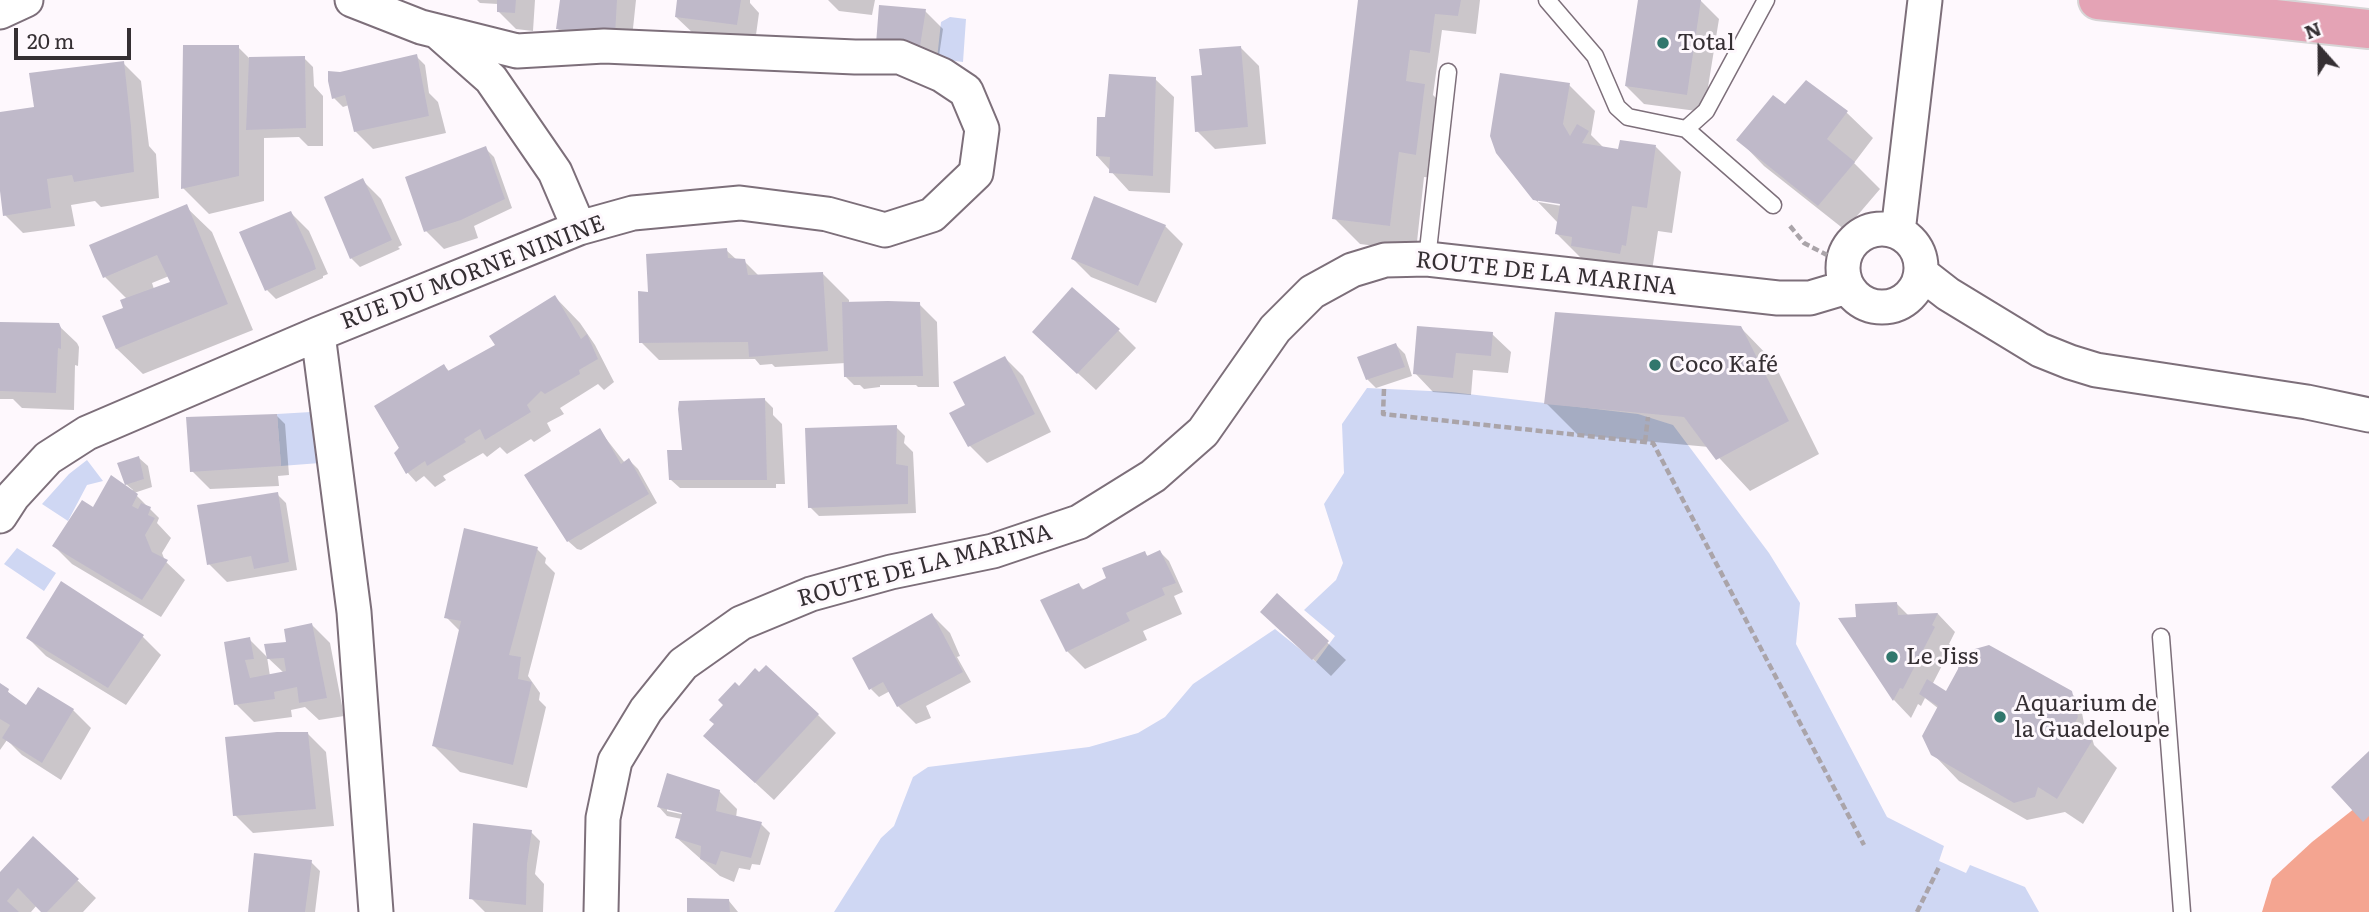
<!DOCTYPE html>
<html>
<head>
<meta charset="utf-8">
<style>
  body { margin:0 }
  #map { position:relative; width:2369px; height:912px; overflow:hidden; background:#fef8fd; font-family:Literata,serif }
  canvas { display:block }
  .north { position:absolute; left:2285px; top:14px; width:70px; height:70px; -webkit-text-stroke:5px #fef8fd; paint-order:stroke; rotate:339deg; font-size:19px; font-weight:700; line-height:28px; text-align:center; color:#352f33 }
  .north::after { content:''; display:block; margin:auto; width:24px; height:32px; background:#352f33; clip-path:polygon(50% 0,100% 100%,50% 72%,0 100%) }
  .scale { position:absolute; left:14px; top:28px; width:117px; height:32px; box-sizing:border-box; border:4px solid #352f33; border-top:0; padding-left:9px; font-size:21px; line-height:24px; white-space:nowrap; color:#352f33; -webkit-text-stroke:5px #fef8fd; paint-order:stroke }
</style>
</head>
<body>
<div id="map">
<canvas width="2369" height="912"></canvas>
<div class="north">N</div>
<div class="scale">20 m</div>
</div>
<script>
const g = document.querySelector('canvas').getContext('2d');
g.lineJoin = 'round';
function fill(path, color) { g.fillStyle = color; g.fill(path, 'evenodd'); }
const poly = rows => new Path2D(rows.map(r => 'M' + r).join(''));
function stroke(path, color, width, dash) { g.strokeStyle = color; g.lineWidth = width; g.lineCap = dash ? 'butt' : 'round'; g.setLineDash(dash || []); g.stroke(path); }
function label(font, color, halo, rows, align = 'center') {
  g.font = font + ' Literata,serif'; g.lineWidth = 6; g.setLineDash([]); g.textBaseline = 'middle'; g.strokeStyle = halo; g.fillStyle = color; for (const [text, x, y, turn = 0] of rows) {
    g.save(); g.translate(x, y); g.rotate((+turn || 0) * Math.PI / 180); g.textAlign = isNaN(turn) ? turn : align; if (halo) g.strokeText(text, 0, 0); g.fillText(text, 0, 0); g.restore();
  }
}
const forest = poly([
  [2369,797,2369,912,2262,912,2272,879,2312,842]
]);
const water = poly([
  [950,17,966,19,963,62,937,59,941,22],
  [1367,388,1451,392,1638,414,1673,425,1769,553,1800,603,1796,644,1887,817,1944,846,1939,861,1966,873,1970,865,2025,887,2039,912,834,912,881,838,894,826,913,777,928,767,1089,747,1138,733,1165,717,1193,684,1275,629,1316,662,1335,636,1304,610,1336,580,1343,563,1324,504,1344,473,1342,424],
  [311,412,320,463,281,466,277,414],
  [87,460,103,481,87,485,68,521,42,504,69,474],
  [17,548,56,573,44,591,4,564]
]);
const shadow = poly([
  [477,0,535,0,533,31,516,29,498,11,498,4,480,3],
  [562,0,636,0,632,38,567,38,558,29],
  [678,0,750,0,750,3,759,13,755,42,695,35,676,17],
  [828,0,875,0,872,15,839,11],
  [1360,0,1480,0,1476,34,1442,30,1433,95,1450,112,1442,179,1424,177,1416,251,1360,244,1334,218],
  [1640,0,1701,1,1719,19,1704,112,1644,104,1626,86],
  [925,11,943,29,936,76,911,69],
  [238,47,250,59,304,58,313,67,314,86,323,96,323,146,308,146,299,137,264,138,264,201,209,214,183,188],
  [1241,48,1259,66,1266,144,1215,149,1197,131,1204,77],
  [416,56,425,65,429,93,438,102,446,133,373,149,355,131,349,105,343,107,334,98,342,74],
  [123,63,141,81,149,146,156,154,159,198,101,207,95,201,71,205,75,226,23,233,5,215,0,177,0,113,36,109],
  [1155,79,1174,97,1170,193,1129,191,1097,156,1107,119],
  [1807,83,1847,113,1873,138,1854,163,1880,189,1845,230,1764,166,1739,140,1786,107],
  [1569,85,1595,111,1591,135,1604,148,1619,151,1656,147,1681,172,1672,233,1658,231,1652,271,1583,260,1557,234,1558,223,1538,202,1568,207,1569,204,1538,199,1538,202,1534,199],
  [485,148,494,157,512,208,474,226,478,238,444,249,426,231],
  [363,181,381,199,402,245,398,247,400,249,360,267,351,258],
  [186,207,212,232,253,330,143,374,117,349,105,317,131,316,127,299,105,277],
  [169,276,172,283,154,289,152,283],
  [291,213,309,231,328,274,323,276,323,278,276,299,267,290],
  [1165,226,1183,244,1156,303,1091,277,1073,259],
  [726,250,737,260,744,261,760,277,823,274,849,300,849,303,919,304,937,322,939,387,918,387,916,385,880,385,880,387,864,389,860,385,854,385,845,376,846,363,775,367,772,364,760,365,755,359,659,360,641,342,647,294],
  [555,297,580,323,595,345,614,382,604,390,598,384,560,408,564,414,547,423,551,431,534,442,531,439,507,454,500,447,487,457,483,453,443,476,446,480,435,487,424,476,416,482,408,473,396,453,444,366,450,372,498,345],
  [0,324,58,325,77,343,79,347,78,366,75,365,74,410,22,408,13,399,0,399],
  [1741,328,1773,361,1819,454,1750,491,1709,447,1578,435,1546,403],
  [1118,330,1136,348,1096,390,1053,350],
  [1492,334,1511,352,1508,373,1473,370,1471,395,1433,392,1415,373],
  [1396,345,1405,354,1412,376,1376,388,1367,379],
  [1005,358,1023,376,1051,432,987,463,969,445,968,405],
  [764,399,773,408,773,415,782,424,785,484,776,484,776,488,680,488,671,480,683,452],
  [277,416,285,424,289,475,278,476,279,486,210,489,192,471],
  [896,427,905,436,904,443,913,452,916,513,819,516,810,507],
  [600,431,625,463,629,460,638,469,657,503,581,550,577,549,568,541],
  [139,458,148,466,152,487,134,493,159,518,157,523,171,538,162,553,165,561,185,580,161,617,72,564,54,546,93,509,131,492,133,490,126,484],
  [277,494,286,503,297,570,227,582,209,564],
  [537,549,546,558,545,563,555,573,528,676,540,693,539,700,546,707,527,788,460,772,434,746,461,632,446,617],
  [1160,552,1169,561,1183,592,1174,596,1182,614,1143,631,1147,640,1085,669,1067,651,1079,585,1085,591,1108,579,1144,553,1149,557],
  [61,583,143,637,161,655,126,705,46,656,28,638],
  [1277,596,1346,660,1331,676,1281,629],
  [1896,603,1909,616,1938,614,1955,632,1949,644,1952,646,1932,685,1945,692,2070,692,2080,702,2085,729,2091,734,2094,745,2117,768,2083,824,2065,812,2027,820,1959,781,1933,754,1939,709,1925,698,1921,706,1918,704,1911,718,1894,700,1841,619,1858,619],
  [932,615,950,633,960,656,957,657,971,682,926,706,931,718,916,724,898,706,890,691,879,697,871,689],
  [312,625,330,643,344,716,319,720,305,707,291,710,292,717,254,722,236,704,249,639,267,657,270,676,284,673,268,658],
  [0,685,23,705,73,710,91,728,61,780,22,755,7,740,0,750],
  [739,688,818,715,836,733,774,800,723,753,715,724],
  [307,733,326,752,334,826,253,833,235,815],
  [719,791,737,809,736,818,761,824,770,833,760,865,752,864,750,870,739,868,734,882,720,876,677,838,682,819,667,816,659,807],
  [667,808,691,813,690,816,667,811],
  [531,832,540,841,535,874,544,884,543,912,485,912,471,898],
  [33,838,96,898,83,912,43,912,37,905,31,912,0,912,0,872,1,873],
  [311,862,320,871,315,912,249,912],
  [729,901,738,912,688,912]
]);
const building = poly([
  [497,0,516,0,515,13,497,12],
  [560,0,617,0,615,36,556,29],
  [677,0,741,0,737,25,675,17],
  [1358,0,1461,0,1458,16,1435,14,1430,53,1410,50,1406,81,1425,84,1416,155,1399,152,1390,226,1332,219],
  [1638,0,1701,0,1687,95,1625,86],
  [879,5,926,9,918,59,876,44],
  [183,45,239,45,239,176,181,189],
  [1241,46,1248,127,1195,132,1191,76,1202,75,1199,49],
  [417,54,429,116,354,132,345,95,332,99,328,81,328,71,340,72],
  [305,56,306,128,246,130,249,57],
  [124,61,131,126,134,172,74,182,72,175,47,179,51,208,3,216,0,191,0,112,34,107,29,73],
  [1500,73,1570,83,1563,124,1570,136,1577,124,1589,131,1582,143,1618,149,1620,140,1656,145,1647,208,1632,206,1626,246,1622,245,1620,254,1571,246,1572,237,1555,234,1560,204,1533,200,1496,153,1490,136],
  [1109,74,1156,77,1153,176,1109,173,1110,157,1096,156,1097,117,1105,117],
  [1806,80,1848,111,1827,139,1855,162,1818,206,1736,140,1773,95,1785,104],
  [486,146,505,199,461,220,424,232,405,177],
  [363,178,392,240,350,259,324,197],
  [1094,196,1166,225,1138,286,1071,259],
  [187,204,228,304,116,349,102,316,123,308,120,300,170,282,157,255,103,278,89,245],
  [291,211,312,256,316,269,265,291,239,232],
  [727,248,728,258,745,259,748,275,823,272,828,351,749,357,748,342,639,343,638,291,648,292,646,254],
  [1072,287,1120,329,1077,374,1032,332],
  [555,295,581,339,587,334,598,359,579,370,580,374,545,394,541,391,527,405,531,412,485,440,480,429,464,439,466,442,427,466,425,461,406,474,394,453,399,448,374,406,444,364,448,371,495,345,489,336],
  [888,301,920,302,923,376,844,377,842,302],
  [1555,312,1741,326,1789,421,1716,460,1684,417,1544,404],
  [0,322,59,323,61,328,61,349,58,348,56,393,0,391],
  [1417,326,1493,332,1491,356,1456,353,1453,378,1413,374],
  [1396,343,1405,367,1366,380,1357,357],
  [1005,356,1035,414,968,447,949,413,965,405,953,382],
  [765,398,767,480,669,480,667,450,682,450,678,409,679,401],
  [277,414,281,466,190,472,186,417],
  [897,425,896,464,908,466,908,504,808,508,805,428],
  [600,428,621,464,629,458,649,494,567,542,524,475],
  [139,456,144,479,125,485,117,463],
  [111,475,138,494,132,506,138,509,141,503,151,507,148,515,155,518,145,535,152,552,168,560,142,600,52,546,82,500,93,507],
  [278,492,289,562,254,569,251,556,207,565,197,505],
  [464,528,538,547,509,655,521,657,518,679,532,682,513,765,432,746,461,621,444,618],
  [1160,550,1176,583,1162,588,1165,595,1126,613,1130,621,1066,652,1040,600,1079,583,1082,590,1106,578,1102,568,1145,551,1147,556],
  [61,581,144,635,108,688,26,638],
  [1277,593,1329,641,1312,660,1260,612],
  [1897,602,1898,615,1938,613,1932,625,1935,627,1903,689,1900,688,1893,701,1838,618,1856,617,1855,604],
  [932,613,963,672,897,707,883,682,869,690,852,658],
  [312,623,327,698,299,703,297,687,274,692,275,699,234,705,224,642,250,637,254,659,245,660,250,678,286,671,284,658,267,659,264,644,286,642,284,629],
  [1989,645,2072,691,2078,717,2072,728,2092,741,2057,799,2038,787,2035,797,2014,803,1931,755,1922,736,1938,706,1919,694,1927,679,1946,691,1958,669,1961,653],
  [766,665,819,714,755,783,703,736,714,724,709,720,723,705,718,700,735,682,739,686,755,668,759,672],
  [0,683,9,689,8,692,26,705,38,687,74,709,42,763,2,738,10,725,0,719],
  [277,732,308,732,316,809,233,816,225,737],
  [2369,751,2369,816,2363,822,2331,787],
  [667,773,720,790,716,811,762,822,751,858,721,851,716,865,700,859,701,846,675,838,682,813,657,807],
  [473,823,532,830,527,864,526,905,469,899],
  [33,836,79,879,47,912,41,912,18,888,7,901,19,912,0,912,0,872],
  [254,853,312,860,305,912,248,912],
  [687,898,729,899,730,912,687,912]
]);
const path = poly([
  [1790,226,1804,243,1827,255],
  [1384,389,1383,414,1653,443,1864,845],
  [1645,442,1648,417],
  [1917,912,1939,867]
]);
const service = poly([
  [1547,0,1595,56,1617,107,1628,117,1686,129,1773,205],
  [1686,129,1706,111,1766,0],
  [1427,259,1448,72],
  [2161,637,2182,912]
]);
const minor = poly([
  [0,12,26,0],
  [439,33,491,79,555,172,579,228],
  '1843 268a39 39 0 1 1 78 0a39 39 0 1 1-78 0Z',
  [1898,232,1925,0],
  [1921,273,1948,294,2040,350,2070,362,2096,370,2307,402,2369,415],
  [318,334,354,612,376,912],
  [0,516,13,496,48,458,87,433,318,334,579,228,633,213,740,203,827,214,885,230,932,215,976,173,982,129,966,91,942,75,900,57,855,57,604,46,517,51,421,27,352,0],
  [601,912,603,818,615,761,646,710,683,664,741,623,811,594,891,572,993,551,1079,522,1153,476,1203,432,1275,329,1312,292,1352,270,1385,260,1427,259,1778,298,1810,298,1847,287]
]);
const primary = poly([
  [2098,0,2369,29]
]);
const markers = [
  [1663,43,7,"#31776d"],
  [1655,365,7,"#31776d"],
  [1892,657,7,"#31776d"],
  [2000,717,7,"#31776d"]
];
const poiNames = [
  ["Total",1677,43],
  ["Coco Kafé",1669,365],
  ["Le Jiss",1906,657],
  ["Aquarium de",2014,704],
  ["la Guadeloupe",2014,730]
];
const streetNames = [
  ["RUE DU MORNE NININE",473,273,-21],
  ["ROUTE DE LA MARINA",1546,274,6],
  ["ROUTE DE LA MARINA",925,566,-15]
];
fill(forest, '#f4a591');
fill(water, '#cfd7f3');
fill(shadow, '#0003');
fill(building, '#bfb9c9');
stroke(service, '#7d6f7a', 19);
stroke(minor, '#7d6f7a', 37);
stroke(primary, '#d7d5d6', 42);
stroke(path, '#aaa4a9', 4.5, [7, 3.5]);
stroke(service, '#fff', 16);
stroke(minor, '#fff', 33);
stroke(primary, '#e4a3b5', 38);
for (const [x, y, r, color] of markers) { const dot = new Path2D(); dot.arc(x, y, r, 0, 2 * Math.PI); g.fillStyle = color; g.fill(dot); stroke(dot, '#fef8fd', 2.5); }
label('23px', '#352f33', '#fef8fd', poiNames, 'left');
label('23px', '#352f33', '#fef8fd', streetNames);
</script>
</body>
</html>
